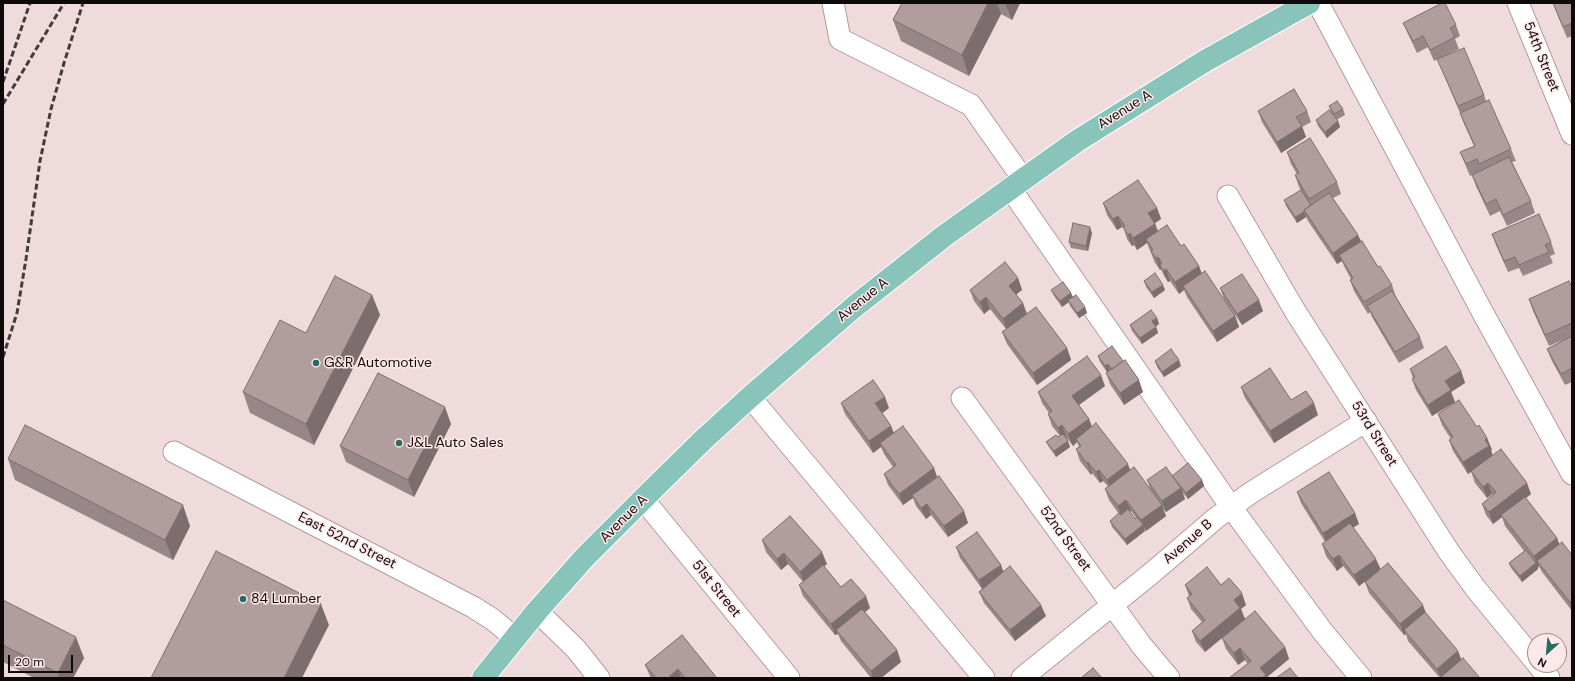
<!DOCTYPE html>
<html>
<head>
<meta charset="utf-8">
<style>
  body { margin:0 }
  #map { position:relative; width:1575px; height:681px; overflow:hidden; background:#f0dbdc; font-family:"DM Sans",sans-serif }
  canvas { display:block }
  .frame { position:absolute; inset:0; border:4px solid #10090a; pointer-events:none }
  .north { position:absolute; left:1527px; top:633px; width:40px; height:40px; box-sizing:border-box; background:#fee8e9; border:1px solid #9f8f90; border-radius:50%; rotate:207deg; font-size:11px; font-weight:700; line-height:16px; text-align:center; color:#10090a }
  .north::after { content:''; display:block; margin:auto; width:14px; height:18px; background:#266c60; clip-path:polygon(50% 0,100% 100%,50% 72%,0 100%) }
  .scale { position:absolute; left:8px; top:655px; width:65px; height:18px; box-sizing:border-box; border:2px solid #10090a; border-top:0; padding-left:5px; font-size:12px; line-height:14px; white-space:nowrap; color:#10090a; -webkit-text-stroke:3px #fee8e9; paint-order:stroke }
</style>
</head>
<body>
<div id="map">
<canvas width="1575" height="681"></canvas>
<div class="frame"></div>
<div class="north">N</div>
<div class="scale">20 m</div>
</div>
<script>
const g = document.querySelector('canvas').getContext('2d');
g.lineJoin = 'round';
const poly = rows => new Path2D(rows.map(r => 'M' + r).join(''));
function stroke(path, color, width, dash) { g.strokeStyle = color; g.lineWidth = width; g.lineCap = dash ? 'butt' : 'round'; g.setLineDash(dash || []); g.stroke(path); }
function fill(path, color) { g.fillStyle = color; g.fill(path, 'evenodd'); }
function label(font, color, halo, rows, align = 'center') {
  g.font = font + ' "DM Sans",sans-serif'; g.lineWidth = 3; g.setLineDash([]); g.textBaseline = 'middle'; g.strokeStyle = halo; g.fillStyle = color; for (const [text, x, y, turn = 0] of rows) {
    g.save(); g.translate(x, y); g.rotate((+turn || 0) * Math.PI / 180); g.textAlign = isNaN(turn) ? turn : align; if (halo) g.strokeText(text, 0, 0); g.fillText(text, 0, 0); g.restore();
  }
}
const minor = poly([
  [833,3,840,39,971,105,1023,179],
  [1318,3,1484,315,1572,474],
  [1518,3,1572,134],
  [1010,188,1231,507,1323,632,1361,678],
  [1228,196,1295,311,1449,552,1476,589,1535,661],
  [750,397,984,678],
  [962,398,1142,646,1169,678],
  [174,452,473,607,492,619,515,638],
  [643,499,789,678],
  [537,611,576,649,599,678],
  [1538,665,1549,678],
  [1022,678,1153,572,1216,518,1252,492,1366,421]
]);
const major = poly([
  [483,678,537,611,585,557,643,499,703,440,750,397,854,307,944,236,1077,141,1205,61,1309,3]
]);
const rail = poly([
  [3,82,30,3],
  [3,104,64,3],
  [3,357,17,313,26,259,40,161,51,109,64,63,83,3]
]);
const wall = poly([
  [902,3,1020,3,1012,20,1001,14,969,76,901,41,893,20],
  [1553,3,1572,3,1572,36,1567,38],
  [1403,23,1456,25,1460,36,1455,39,1459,49,1444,56,1484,95,1486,101,1511,149,1516,161,1512,162,1531,201,1535,213,1507,226,1500,211,1490,216,1476,186,1472,175,1470,176,1460,152,1474,146,1464,124,1460,113,1442,70,1438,59,1434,61,1428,47,1417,53,1408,34],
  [1329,106,1343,109,1345,115,1336,120,1338,121,1340,127,1327,138,1318,126,1316,120,1334,117,1331,112],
  [1258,111,1307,111,1311,122,1302,127,1306,137,1281,153,1262,122],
  [1287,152,1337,182,1341,194,1333,198,1358,235,1361,241,1378,267,1392,285,1396,297,1420,337,1424,348,1399,363,1372,317,1370,312,1368,314,1354,291,1350,280,1351,279,1344,266,1342,261,1337,264,1308,221,1306,217,1297,223,1286,206,1284,200,1306,199,1299,187,1295,175,1297,174,1291,164],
  [1103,203,1157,208,1161,219,1155,223,1158,231,1181,246,1199,266,1202,274,1235,316,1239,327,1217,342,1187,297,1184,290,1179,294,1170,281,1168,282,1164,276,1161,269,1160,270,1155,263,1147,243,1137,250,1134,245,1132,246,1127,239,1124,229,1122,227,1117,230,1107,215],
  [1092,233,1088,251,1071,248,1069,242],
  [1492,234,1551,242,1555,254,1550,256,1553,263,1523,276,1519,268,1508,272,1496,245],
  [1018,278,1022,290,1016,294,1027,314,1067,348,1071,360,1037,385,1007,344,1002,332,1006,329,990,309,984,314,974,301,970,290],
  [1144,281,1165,290,1154,298,1146,287],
  [1572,287,1572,382,1565,385,1552,361,1547,349,1565,339,1549,346,1533,311,1529,299],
  [1220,288,1263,311,1242,325,1224,299],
  [1051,290,1071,293,1073,297,1085,307,1087,313,1079,318,1070,306,1069,302,1062,307,1054,296],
  [372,295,380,315,314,445,250,413,243,392,306,333],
  [1157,318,1159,324,1156,326,1158,333,1142,344,1132,331,1130,325],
  [1098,356,1143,392,1124,405,1110,384,1106,373,1110,370,1107,372,1100,362],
  [1155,361,1181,366,1164,377,1157,367],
  [1410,369,1461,371,1465,383,1451,392,1455,402,1432,416,1416,390,1412,379,1413,378],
  [1105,386,1079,405,1089,419,1092,427,1130,470,1151,491,1147,480,1172,476,1202,480,1204,486,1188,499,1182,492,1185,499,1166,512,1162,507,1166,516,1146,531,1144,528,1145,531,1127,545,1112,527,1110,521,1119,514,1109,500,1105,489,1108,486,1103,481,1100,483,1092,473,1091,475,1080,461,1076,449,1079,447,1077,442,1073,446,1066,437,1070,447,1056,457,1049,447,1046,442,1060,436,1052,426,1048,414,1049,413,1042,403,1038,392],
  [1131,511,1136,518,1135,519,1130,512],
  [1241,387,1291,400,1318,415,1274,443,1245,398],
  [841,403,889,408,882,413,891,426,894,433,934,468,937,477,968,523,948,537,931,515,926,519,916,506,913,498,903,505,888,485,884,474,893,467,884,454,881,447,873,453,845,414],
  [1438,414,1477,427,1487,438,1492,450,1491,450,1492,455,1531,494,1526,498,1557,538,1559,544,1572,555,1572,611,1542,572,1539,566,1538,568,1538,569,1522,582,1511,568,1509,563,1524,551,1505,526,1502,517,1493,524,1486,515,1482,504,1493,495,1492,494,1487,498,1475,483,1471,471,1468,474,1453,451,1449,440,1451,439,1442,425],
  [451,424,414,497,346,462,340,446],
  [8,459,190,526,173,560,15,480],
  [1297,492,1359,524,1353,527,1380,569,1425,612,1458,651,1461,659,1480,678,1440,678,1408,641,1406,634,1404,635,1369,593,1365,582,1367,580,1359,586,1343,566,1337,571,1326,556,1322,544,1325,542,1301,503],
  [762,540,827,564,824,566,841,587,870,608,865,612,897,650,901,662,881,678,871,678,841,641,838,634,835,635,803,596,799,585,803,582,788,564,781,570,766,552],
  [956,547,1001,565,1003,572,1046,616,1015,641,984,603,979,592,982,589,960,558],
  [1185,585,1221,585,1246,605,1241,609,1245,619,1205,652,1196,642,1192,631,1202,622,1191,609,1187,598,1189,596],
  [3,600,84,658,73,678,34,678,3,662],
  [682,635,716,677,717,678,651,678,650,676,645,665],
  [1222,638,1285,647,1289,659,1267,677,1247,663,1245,660,1238,665,1226,649]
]);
const shadedWall = poly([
  [988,3,997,3,1001,14,969,76,962,55],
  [1005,3,1020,3,1012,20],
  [1338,121,1340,127,1327,138,1325,132],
  [1302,126,1306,137,1281,153,1277,142],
  [1157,208,1161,219,1152,225,1148,213],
  [1304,212,1306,217,1297,223,1295,217],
  [1118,216,1122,227,1117,230,1113,219],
  [1155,224,1159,235,1146,239,1147,243,1137,250,1133,238],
  [1090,227,1092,233,1088,251,1086,246],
  [1130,233,1134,245,1132,246,1128,235],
  [1358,235,1363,247,1339,255,1342,261,1337,264,1333,253],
  [1158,257,1162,268,1160,265,1161,269,1160,270,1156,258],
  [1199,266,1203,278,1183,286,1184,290,1179,294,1175,282],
  [1166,269,1170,281,1168,282,1163,271],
  [1018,278,1022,290,1013,297,1009,286],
  [1163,285,1165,290,1154,298,1152,292],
  [1071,293,1073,299,1068,300,1069,302,1062,307,1060,301],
  [372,295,380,315,314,445,306,424],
  [986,297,990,309,984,314,980,302],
  [1259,300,1263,311,1242,325,1237,314],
  [1023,303,1027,314,1007,330,1003,319],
  [1085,307,1087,313,1079,318,1077,313],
  [1235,316,1239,327,1217,342,1213,331],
  [1157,318,1159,324,1155,327,1152,321],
  [1156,327,1158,333,1142,344,1140,338],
  [1067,348,1071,360,1037,385,1033,373],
  [1179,360,1181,366,1164,377,1162,372],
  [1108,364,1110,370,1107,372,1105,366],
  [1461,371,1465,383,1451,392,1455,402,1432,416,1428,405,1445,381],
  [1101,375,1105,386,1076,407,1072,396],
  [1139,380,1143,392,1124,405,1120,393],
  [885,397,889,408,880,415,875,403],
  [1314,403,1318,415,1274,443,1270,431],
  [445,407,451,424,414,497,408,480],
  [1089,419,1093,430,1076,439,1077,442,1073,446,1068,434],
  [1062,425,1066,437,1062,440,1058,428],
  [891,426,895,437,880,443,881,447,873,453,869,441],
  [1487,438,1492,450,1491,450,1493,457,1468,474,1463,462],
  [1068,441,1070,447,1056,457,1054,451],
  [1088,462,1092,473,1091,475,1087,463],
  [1128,464,1132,475,1111,491,1107,480],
  [934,468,938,480,912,495,913,498,903,505,899,494],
  [1099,470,1103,481,1100,483,1096,472],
  [1202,480,1204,486,1188,499,1186,493],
  [1488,483,1492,494,1487,498,1483,487],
  [1527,483,1531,494,1502,516,1501,515,1502,517,1493,524,1489,512],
  [1181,488,1185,499,1166,512,1162,501],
  [1126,500,1131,511,1122,518,1118,506],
  [927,504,931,515,926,519,921,508],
  [183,505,190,526,173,560,165,540],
  [1162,505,1166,516,1146,531,1141,520],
  [964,511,968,523,948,537,944,526],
  [1355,513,1359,524,1327,544,1323,533],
  [1143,525,1145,531,1127,545,1125,539],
  [1557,538,1561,549,1537,561,1539,566,1538,568,1538,569,1522,582,1520,576,1536,563,1534,556],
  [822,552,827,564,804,583,800,572],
  [784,553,788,564,781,570,777,559],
  [1339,555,1343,566,1337,571,1333,559],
  [1376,559,1381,570,1359,586,1354,575],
  [1001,565,1005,576,983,591,979,580],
  [1242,593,1246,605,1241,609,1245,619,1205,652,1200,641,1234,600],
  [866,596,870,608,839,633,836,630,838,634,835,635,831,624],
  [1572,600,1572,607,1570,602],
  [321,604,329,625,302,678,284,678],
  [1041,605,1046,616,1015,641,1010,630],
  [1423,605,1427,616,1404,630,1406,634,1404,635,1400,624],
  [76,637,84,658,73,678,59,678,58,673],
  [1285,647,1289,659,1267,677,1268,678,1262,678,1260,668],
  [1240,648,1245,660,1238,665,1234,653],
  [897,650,901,662,881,678,873,678,871,671],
  [1458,651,1462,662,1441,677,1441,678,1437,669],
  [678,669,681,678,668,678]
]);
const building = poly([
  [902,3,988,3,962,55,893,20,902,3],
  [1442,3,1445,3,1456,25,1450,28,1455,37,1430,50,1423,36,1413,41,1403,23,1442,3],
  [1553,3,1572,3,1572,23,1563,27,1553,3],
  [1464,48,1484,95,1458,106,1437,59,1464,48],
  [1294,89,1307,111,1296,117,1302,126,1277,142,1258,111,1294,89],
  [1489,100,1511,149,1479,164,1477,159,1466,164,1460,152,1475,146,1460,113,1489,100],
  [1337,101,1343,109,1334,114,1329,106,1337,101],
  [1329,110,1338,121,1325,132,1316,120,1329,110],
  [1310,138,1337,182,1309,199,1295,175,1299,173,1287,152,1310,138],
  [1509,157,1531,201,1503,215,1496,199,1486,204,1472,175,1509,157],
  [1138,180,1157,208,1148,213,1155,224,1133,238,1130,233,1128,235,1123,227,1125,226,1118,216,1113,219,1103,203,1138,180],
  [1301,190,1311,205,1304,210,1304,212,1295,217,1284,200,1301,190],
  [1329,193,1358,235,1333,253,1304,210,1329,193],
  [1539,214,1551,242,1545,245,1549,252,1519,265,1515,257,1504,261,1492,234,1539,214],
  [1073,223,1090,227,1086,246,1069,242,1073,223],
  [1167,225,1181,246,1184,244,1199,266,1175,282,1166,269,1163,271,1160,265,1162,263,1158,257,1156,258,1151,251,1153,250,1146,239,1167,225],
  [1362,241,1378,267,1380,266,1392,285,1364,302,1350,280,1353,278,1339,255,1362,241],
  [1005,262,1018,278,1009,286,1023,303,1003,319,986,297,980,302,970,290,1005,262],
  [1205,271,1235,316,1213,331,1183,286,1205,271],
  [1155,273,1163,285,1152,292,1144,281,1155,273],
  [1242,274,1259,300,1237,314,1220,288,1242,274],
  [335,276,372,295,306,424,243,392,280,320,306,333,335,276],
  [1569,281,1572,287,1572,323,1545,335,1529,299,1569,281],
  [1063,282,1071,293,1060,301,1051,290,1063,282],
  [1392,291,1420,337,1395,352,1367,306,1392,291],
  [1076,295,1085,307,1077,313,1068,300,1076,295],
  [1036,307,1067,348,1033,373,1002,332,1036,307],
  [1151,310,1157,318,1152,321,1156,327,1140,338,1130,325,1151,310],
  [1572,336,1572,368,1561,374,1547,349,1572,336],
  [1112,346,1123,361,1112,369,1108,364,1105,366,1098,356,1112,346],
  [1446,346,1461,371,1445,381,1451,390,1428,405,1412,379,1415,377,1410,369,1446,346],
  [1171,349,1179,360,1162,372,1155,361,1171,349],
  [1087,356,1101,375,1072,396,1089,419,1068,434,1062,425,1058,428,1048,414,1052,411,1038,392,1087,356],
  [1125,360,1139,380,1120,393,1106,373,1125,360],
  [1270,368,1291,400,1306,391,1314,403,1270,431,1241,387,1270,368],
  [378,373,445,407,408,480,340,446,378,373],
  [873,380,885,397,875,403,891,426,869,441,841,403,873,380],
  [1459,400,1477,427,1479,425,1487,438,1485,440,1489,446,1463,462,1449,440,1453,437,1438,414,1459,400],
  [1096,423,1128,464,1107,480,1099,470,1096,472,1088,462,1087,463,1076,449,1081,446,1076,439,1096,423],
  [25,425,183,505,165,540,8,459,25,425],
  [903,426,934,468,899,494,884,474,896,465,880,443,903,426],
  [1063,434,1068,441,1054,451,1046,442,1056,435,1058,437,1063,434],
  [1501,449,1527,483,1489,512,1482,504,1496,492,1488,483,1483,487,1471,471,1501,449],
  [1188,463,1202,480,1186,493,1172,476,1188,463],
  [1134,467,1162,505,1141,520,1126,500,1118,506,1105,489,1134,467],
  [1166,467,1181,488,1162,501,1147,480,1166,467],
  [1329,472,1355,513,1323,533,1297,492,1329,472],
  [939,476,964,511,944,526,927,504,921,508,912,495,939,476],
  [1525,497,1557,538,1534,556,1501,515,1525,497],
  [1128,509,1135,519,1137,517,1143,525,1125,539,1110,521,1119,513,1121,515,1128,509],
  [790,516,822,552,800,572,784,553,777,559,762,540,790,516],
  [1350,523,1376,559,1354,575,1339,555,1333,559,1322,544,1350,523],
  [977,532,1001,565,979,580,956,547,977,532],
  [1562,542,1572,555,1572,600,1570,602,1537,561,1562,542],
  [1526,550,1536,563,1520,576,1509,563,1526,550],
  [216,551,321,604,284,678,151,678,216,551],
  [1388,563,1423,605,1400,624,1365,582,1388,563],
  [823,565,841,587,851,579,866,596,831,624,799,585,823,565],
  [1010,566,1041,605,1010,630,979,592,1010,566],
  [1207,567,1221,585,1229,578,1242,593,1234,600,1240,608,1200,641,1192,631,1205,620,1187,598,1192,594,1185,585,1207,567],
  [3,600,76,637,58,673,3,645,3,600],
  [862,609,897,650,871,671,836,630,862,609],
  [1255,611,1285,647,1260,668,1266,675,1262,678,1229,678,1251,661,1240,648,1234,653,1222,638,1255,611],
  [1425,612,1458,651,1437,669,1404,630,1425,612],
  [682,635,716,677,715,678,685,678,678,669,668,678,656,678,645,665,682,635],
  [1463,658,1480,678,1441,678,1441,677,1463,658],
  [1093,668,1102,678,1081,678,1093,668],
  [1290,668,1298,678,1276,678,1290,668]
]);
const markers = [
  [316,363,4,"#266c60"],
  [399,443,4,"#266c60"],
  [243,599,4,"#266c60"]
];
const streetNames = [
  ["54th Street",1541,57,68],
  ["Avenue A",1125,110,-32],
  ["Avenue A",863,300,-39],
  ["53rd Street",1374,434,58],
  ["Avenue A",624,519,-45],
  ["52nd Street",1065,539,54],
  ["East 52nd Street",347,541,27],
  ["Avenue B",1188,542,-41],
  ["51st Street",716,589,51]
];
const poiNames = [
  ["G&R Automotive",324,363],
  ["J&L Auto Sales",407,443],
  ["84 Lumber",251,599]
];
stroke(minor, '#b09c9d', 23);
stroke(major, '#fff', 24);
stroke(minor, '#fff', 21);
stroke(major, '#88c4b9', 22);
stroke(rail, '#453b3c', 3, [6, 3]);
fill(wall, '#988788');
fill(shadedWall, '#7c6e6f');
fill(building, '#b19d9e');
stroke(building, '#7c6e6f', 1);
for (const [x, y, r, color] of markers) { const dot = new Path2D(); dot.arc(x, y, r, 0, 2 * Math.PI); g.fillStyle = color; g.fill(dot); stroke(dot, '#fee8e9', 1.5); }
label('14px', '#10090a', '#fee8e9', streetNames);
label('14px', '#10090a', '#fee8e9', poiNames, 'left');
</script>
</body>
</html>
